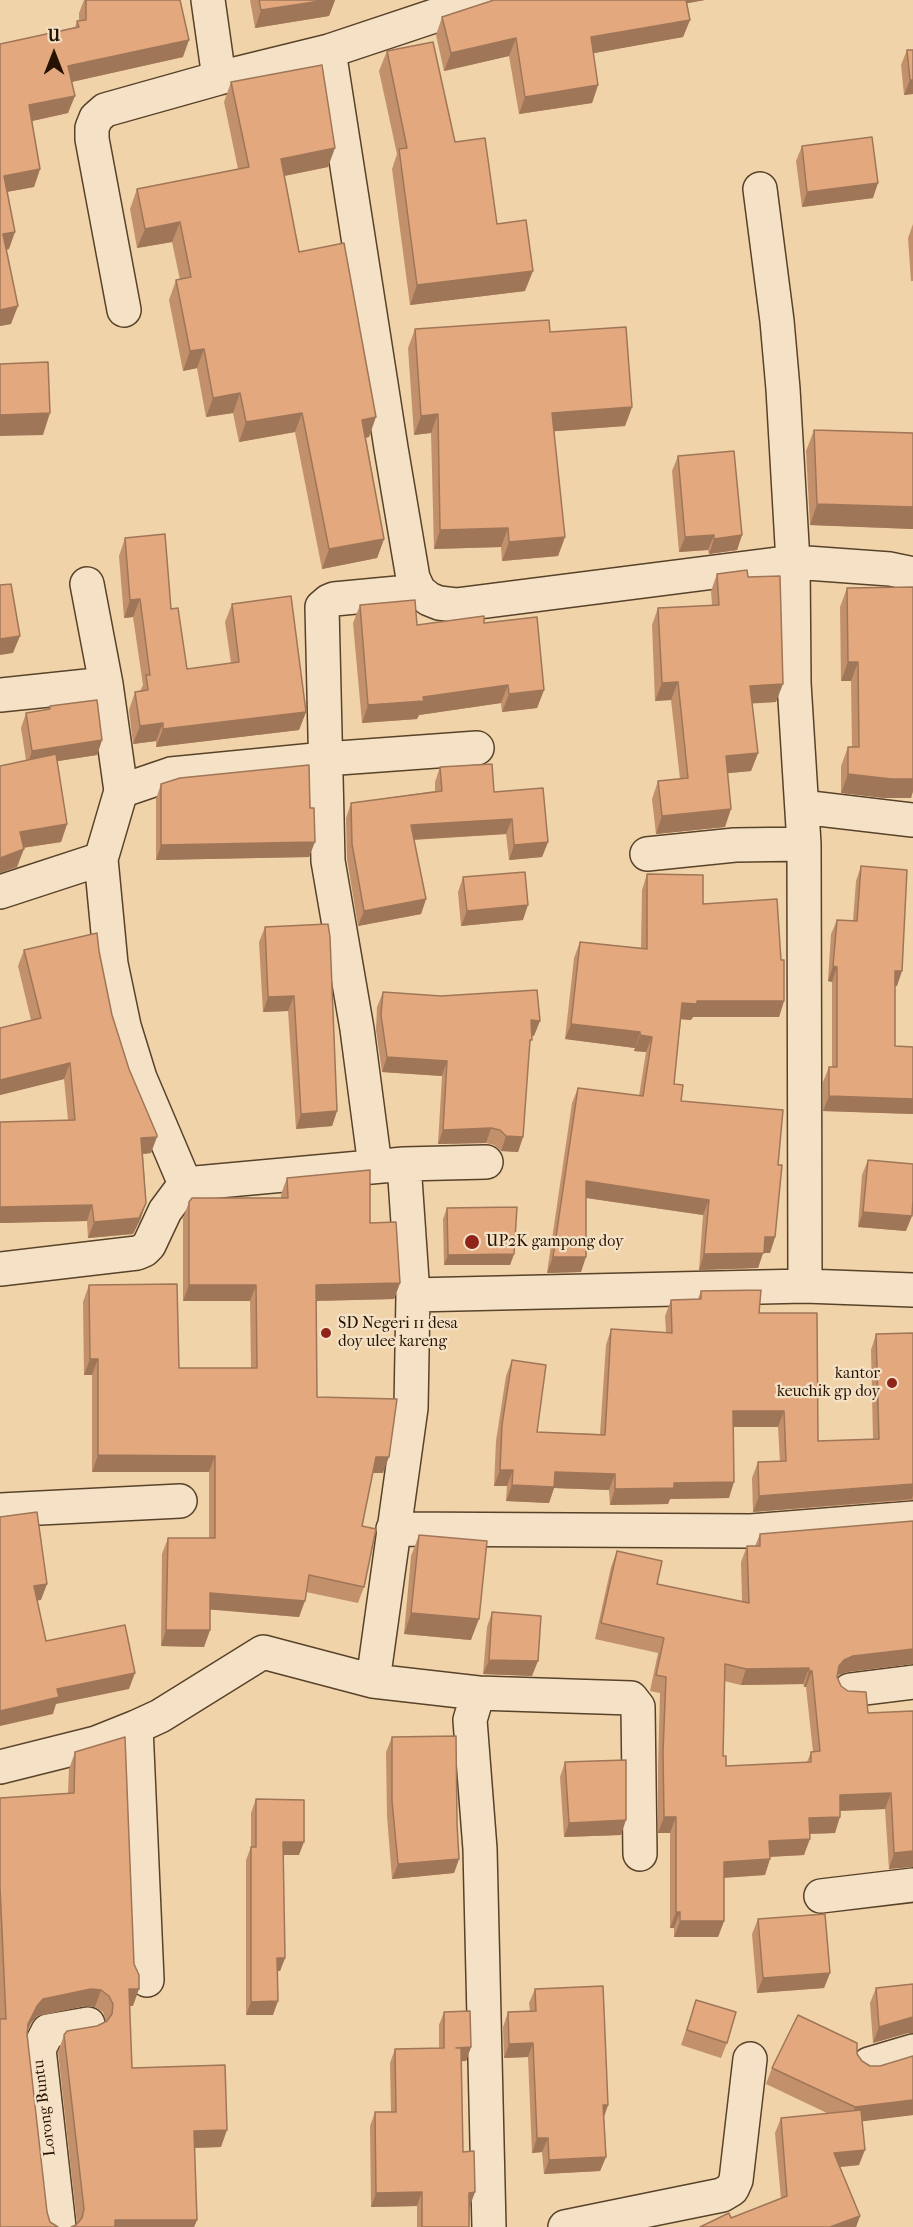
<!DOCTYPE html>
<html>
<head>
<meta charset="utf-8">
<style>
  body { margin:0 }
  #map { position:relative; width:913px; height:2227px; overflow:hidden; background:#f0d3a8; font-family:"IM FELL French Canon",serif }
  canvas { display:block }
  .north { position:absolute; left:24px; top:24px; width:60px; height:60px; -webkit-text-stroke:4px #f5e2c6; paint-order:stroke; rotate:0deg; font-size:16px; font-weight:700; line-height:24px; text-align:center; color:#251200 }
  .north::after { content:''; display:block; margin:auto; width:21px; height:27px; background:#251200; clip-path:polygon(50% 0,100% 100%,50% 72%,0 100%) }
</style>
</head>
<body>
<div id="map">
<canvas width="913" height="2227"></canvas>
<div class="north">U</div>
</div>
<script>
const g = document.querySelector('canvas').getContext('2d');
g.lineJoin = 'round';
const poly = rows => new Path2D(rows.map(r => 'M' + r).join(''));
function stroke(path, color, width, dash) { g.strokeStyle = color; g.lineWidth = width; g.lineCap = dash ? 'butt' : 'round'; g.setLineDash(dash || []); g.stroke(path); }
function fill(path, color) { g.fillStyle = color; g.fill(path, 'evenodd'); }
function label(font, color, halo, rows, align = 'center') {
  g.font = font + ' "IM FELL French Canon",serif'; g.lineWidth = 4.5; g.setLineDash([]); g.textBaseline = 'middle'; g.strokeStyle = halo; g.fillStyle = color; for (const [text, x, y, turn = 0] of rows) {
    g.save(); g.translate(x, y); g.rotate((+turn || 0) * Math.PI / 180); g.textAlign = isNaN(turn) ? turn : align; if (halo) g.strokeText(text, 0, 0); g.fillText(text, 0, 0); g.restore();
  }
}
const minor = poly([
  [208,0,219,78],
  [329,51,391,448,413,578,419,591,429,599,439,603,456,605,793,562,794,683,804,844,805,1286],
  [760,189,777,321,783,389,793,562,890,569,913,574],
  [124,310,92,139,92,128,96,118,105,110,219,78,329,51,482,0],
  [87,584,106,684],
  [0,695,106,684,121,791],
  [477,748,325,759,171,774,121,791,101,859,111,964,124,1026,140,1078,185,1184,404,1164,413,1295,805,1286,913,1290],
  [802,807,913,820],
  [647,854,735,845,804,844],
  [0,892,101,859],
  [404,1164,486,1162],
  [375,1166,357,1029,328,861,322,607,329,601,334,599,419,591],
  [0,1269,137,1253,144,1250,149,1245,165,1211,185,1184],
  [0,1510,180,1501],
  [393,1529,751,1531,913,1518],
  [373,1681,478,1693,470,1720,480,1849,489,2227],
  [850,1690,913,1682],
  [478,1693,631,1698,638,1707,640,1854],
  [136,1727,147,1980],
  [0,1767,96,1743,136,1727,160,1716,263,1652,373,1681,411,1408,413,1295],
  [821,1896,913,1885],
  [869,2064,913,2051],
  [59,2227,39,2049,48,2031,88,2024],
  [565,2227,722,2195,732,2189,736,2180,750,2059]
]);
const wall = poly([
  [84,0,180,0,183,57,72,82,68,113,32,121,40,169,34,187,7,192,9,249,6,250,11,324,0,326,0,44,75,27,77,21,79,21,79,13],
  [250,0,335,0,329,16,255,28],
  [494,0,705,0,687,3,690,20,683,37,593,53,598,85,592,103,519,114,509,56,444,71,436,35,442,17],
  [907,50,913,50,913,94,904,95,901,65],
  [387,51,455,142,525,291,410,305,392,169,397,154,379,71],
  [231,82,328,167,284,176,299,252,369,437,366,438,384,539,377,558,322,569,295,432,239,442,233,413,206,417,197,368,183,371,169,300,176,280,180,280,172,242,137,248,130,209,137,189,238,169,224,102],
  [802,146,873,198,802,207,796,161],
  [913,224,913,281,911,281,908,238],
  [415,329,550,332,632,407,625,426,554,431,565,537,558,556,502,561,501,547,434,549,431,433,414,435,408,348],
  [814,430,913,433,913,529,810,525,806,451],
  [678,456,742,535,737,550,709,554,708,550,679,552,672,471],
  [125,538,171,609,187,669,231,663,225,622,232,604,306,712,299,730,156,747,156,741,133,744,129,710,135,692,140,691,143,685,133,617,124,618,119,556],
  [717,574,748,577,776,702,752,703,758,753,751,771,728,773,725,827,656,834,652,799,658,781,680,779,671,700,655,701,652,625,658,608,712,605,711,591],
  [913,587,913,791,911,798,884,798,841,793,841,766,848,747,852,747,851,681,841,681,840,607,847,588],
  [360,605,417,625,484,623,544,690,537,708,502,712,501,703,419,715,417,719,362,723,353,623],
  [50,706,102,740,97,755,57,761,67,824,61,842,23,848,17,867,26,760,21,728,26,713,49,710],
  [440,767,494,792,548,842,542,857,509,860,506,834,414,840,426,899,421,914,358,926,347,859,346,818,351,803,435,791,435,782],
  [161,784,309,857,156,860,156,799],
  [861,866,897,986,895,986,895,1046,913,1047,913,1114,823,1111,823,1082,829,1067,832,1067,832,982,828,981,831,934,837,920,853,921,856,881],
  [647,874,703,904,784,1001,779,1017,693,1017,691,1020,681,1019,674,1084,681,1101,778,1165,775,1237,770,1253,763,1253,758,1268,699,1270,703,1215,586,1198,581,1272,547,1273,572,1103,578,1088,639,1096,646,1052,634,1051,635,1048,565,1039,574,958,580,942,641,948,642,890],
  [463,877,523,920,461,926,458,892],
  [328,924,337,1111,332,1126,296,1129,288,1011,263,1012,259,942,265,927],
  [24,950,99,951,112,1015,151,1153,143,1154,146,1203,140,1220,133,1234,88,1238,87,1221,0,1223,0,1122,68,1120,64,1079,0,1095,0,1028,31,1020,18,966],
  [383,992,534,1036,532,1035,529,1047,523,1137,518,1152,501,1151,494,1145,486,1143,438,1144,442,1076,382,1072,376,1030,377,1007],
  [868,1160,906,1231,858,1227,862,1175],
  [287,1178,370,1223,400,1283,394,1299,316,1301,317,1397,383,1473,372,1473,362,1526,364,1587,358,1603,306,1592,299,1617,210,1609,210,1630,204,1647,161,1646,162,1554,168,1538,209,1538,209,1472,92,1472,92,1375,84,1375,83,1302,89,1285,179,1368,251,1368,250,1301,183,1301,183,1218,189,1202,281,1198,281,1194],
  [447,1208,514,1254,510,1265,444,1265,443,1219],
  [701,1291,759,1313,818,1441,873,1439,871,1350,876,1334,913,1333,913,1500,753,1512,752,1478,758,1462,780,1462,778,1427,734,1427,729,1498,670,1499,668,1504,610,1505,609,1490,554,1488,549,1503,506,1501,507,1486,494,1486,496,1441,506,1376,512,1360,537,1432,600,1434,606,1345,611,1329,666,1333,665,1316,671,1300,698,1299],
  [913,1521,913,1664,847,1672,838,1675,837,1677,841,1686,868,1713,913,1711,911,1866,889,1869,885,1809,840,1811,835,1833,810,1834,804,1855,770,1857,765,1875,724,1878,724,1921,718,1937,674,1937,674,1928,670,1928,670,1833,658,1833,658,1768,660,1693,650,1691,658,1653,595,1639,611,1567,617,1551,657,1584,742,1601,741,1562,747,1546,755,1546,760,1534],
  [724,1681,741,1685,803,1684,804,1687,806,1687,813,1752,811,1752,807,1762,726,1766,723,1756],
  [419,1535,471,1640,404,1634,411,1556],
  [492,1612,532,1676,483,1674,487,1627],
  [392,1737,457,1824,459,1859,454,1873,392,1879,387,1816,386,1752],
  [75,1752,133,2006,129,2006,132,2068,221,2147,194,2148,197,2220,194,2227,71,2227,76,2225,77,2224,58,2052,64,2035,97,2026,106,2021,103,2012,95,2007,85,2006,37,2016,31,2023,27,2031,0,2227,0,1798,68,1793,69,1769],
  [565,1762,621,1835,564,1837,560,1777],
  [256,1799,299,1855,283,1855,285,1958,280,1971,278,1971,273,2015,246,2015,246,1860,251,1847,251,1813],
  [758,1919,830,1973,824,1988,757,1993,752,1934],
  [876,1988,908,2033,873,2043,870,2003],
  [535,1989,608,2105,604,2117,606,2157,600,2171,544,2174,542,2152,532,2153,528,2057,504,2058,503,2027,508,2012,530,2011,529,2003],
  [696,2000,727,2043,721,2058,681,2045],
  [444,2012,471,2047,466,2061,461,2061,463,2152,470,2206,469,2227,417,2227,417,2206,371,2207,370,2126,375,2112,391,2112,390,2063,395,2049,439,2048,439,2025],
  [857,2054,862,2061,870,2066,880,2066,913,2056,913,2115,862,2121,859,2165,840,2167,860,2216,856,2227,700,2227,731,2218,781,2199,775,2133,781,2118,829,2114,766,2084,772,2068]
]);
const shadedWall = poly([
  [327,0,335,0,329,16,255,28,261,10],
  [679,0,705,0,678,5],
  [690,20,683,37,584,55,591,37],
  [516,38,509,56,444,71,451,53],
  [189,40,183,57,62,84,68,66],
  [910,80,913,80,913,94,904,95],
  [598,85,592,103,519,114,525,97],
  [75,96,68,113,23,123,29,105],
  [335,148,328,167,274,178,281,159],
  [40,169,34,187,0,193,4,176],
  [878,183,873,198,802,207,807,192],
  [180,222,172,242,137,248,145,229],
  [15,232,9,249,0,251,3,234],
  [533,271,525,291,410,305,417,285],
  [18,306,11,324,0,326,0,310],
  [204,349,197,368,183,371,190,351],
  [240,393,233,413,206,417,213,398],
  [632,407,625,426,545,432,552,413],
  [50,413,43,435,0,436,0,415],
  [302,413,295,432,239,442,246,422],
  [438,414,431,433,414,435,421,416],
  [376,417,369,437,355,439,362,420],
  [817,504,913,507,913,529,810,525],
  [508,528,501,547,434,549,440,530],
  [714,535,708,550,679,552,685,537],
  [742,535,737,550,709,554,714,539],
  [565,537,558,556,502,561,509,542],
  [384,539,377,558,322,569,329,549],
  [140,599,133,617,124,618,130,600],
  [20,636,13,653,0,655,0,639],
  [848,662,858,662,851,681,841,681],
  [678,682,671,700,655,701,662,683],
  [783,684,776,702,744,704,750,686],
  [508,685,501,703,419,715,417,719,362,723,368,705],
  [544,690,537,708,502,712,509,694],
  [306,712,299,730,156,747,163,729],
  [163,723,156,741,133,744,140,726],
  [102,740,97,755,27,766,32,751],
  [758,753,751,771,719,774,726,756],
  [848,774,913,779,913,791,911,798,884,798,841,793],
  [731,809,725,827,656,834,662,816],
  [512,819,506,834,406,840,411,825],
  [67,824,61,842,14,849,20,832],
  [315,842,309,857,156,860,161,845],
  [548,842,542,857,509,860,514,845],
  [24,849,17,867,0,873,0,858],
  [426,899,421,914,358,926,364,911],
  [528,905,523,920,461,926,467,911],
  [833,966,837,967,832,982,828,981],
  [895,971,902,971,897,986,890,986],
  [294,996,288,1011,263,1012,268,997],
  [697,1001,784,1001,779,1017,693,1017,691,1020,677,1019,682,1003],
  [531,1020,540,1021,534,1036,525,1034],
  [571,1024,640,1032,635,1048,565,1039],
  [640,1035,652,1037,646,1052,634,1051],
  [387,1057,447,1061,442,1076,382,1072],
  [70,1063,64,1079,0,1095,0,1080],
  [829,1096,913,1099,913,1114,823,1111],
  [337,1111,332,1126,296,1129,301,1114],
  [491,1128,486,1143,438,1144,443,1130],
  [506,1136,523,1137,518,1152,501,1151],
  [157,1137,151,1153,135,1155,141,1138],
  [586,1181,709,1200,703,1215,580,1197],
  [146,1203,140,1220,133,1234,88,1238,94,1222],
  [92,1205,87,1221,0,1223,0,1207],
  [863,1212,912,1216,906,1231,858,1227],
  [765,1237,775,1237,770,1253,763,1253,758,1268,699,1270,704,1254],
  [514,1254,510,1265,444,1265,448,1255],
  [553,1257,586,1257,581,1272,547,1273],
  [400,1283,394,1299,310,1301,316,1285],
  [189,1285,256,1285,250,1301,183,1301],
  [90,1359,98,1359,92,1375,84,1375],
  [733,1411,784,1411,778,1427,728,1427],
  [98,1455,215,1456,209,1472,92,1472],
  [376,1457,389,1457,383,1473,370,1473],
  [500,1470,513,1470,507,1486,494,1486],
  [555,1472,615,1474,609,1490,554,1488,549,1503,506,1501,512,1485],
  [734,1482,729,1498,670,1499,668,1504,610,1505,615,1489,674,1483],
  [913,1484,913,1495,912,1499,753,1512,759,1496],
  [47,1584,41,1600,28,1602,34,1586],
  [210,1593,305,1601,299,1617,204,1609],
  [411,1613,479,1619,471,1640,404,1634],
  [166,1630,210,1630,204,1647,161,1646],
  [913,1649,913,1664,847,1672,838,1675,833,1682,839,1666,844,1660,853,1656],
  [489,1660,538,1661,532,1676,483,1674],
  [809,1668,803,1684,741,1685,746,1669],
  [809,1671,812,1671,806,1687,804,1687],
  [135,1673,129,1689,56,1704,53,1714,0,1726,0,1711,57,1689],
  [891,1793,885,1809,834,1811,840,1795],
  [664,1817,676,1817,670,1833,658,1833],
  [840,1817,835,1833,803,1834,809,1818],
  [626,1820,621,1835,564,1837,569,1823],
  [810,1839,804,1855,764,1857,769,1841],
  [283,1842,304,1842,299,1855,278,1855],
  [913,1851,913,1867,889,1869,894,1853],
  [459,1859,454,1873,392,1879,398,1864],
  [770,1859,765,1875,718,1878,724,1862],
  [676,1912,680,1912,674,1928,670,1928],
  [680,1921,724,1921,718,1937,674,1937],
  [277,1958,285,1958,280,1971,273,1971],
  [830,1973,824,1988,757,1993,763,1978],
  [91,1989,101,1990,95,2007,85,2006,37,2016,31,2023,22,2041,28,2024,37,2006,43,1999],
  [129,1989,139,1989,133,2006,123,2006],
  [278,2001,273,2015,246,2015,251,2002],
  [913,2017,913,2033,908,2033,873,2043,879,2027],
  [533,2043,528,2057,504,2058,509,2044],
  [471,2047,466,2061,451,2062,456,2048],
  [913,2100,913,2115,849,2123,855,2107],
  [603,2105,608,2105,603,2119],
  [227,2130,221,2147,188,2148,194,2131],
  [537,2138,548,2138,542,2152,532,2153],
  [865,2150,859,2165,829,2168,834,2153],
  [606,2157,600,2171,544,2174,549,2160],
  [422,2192,417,2206,371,2207,376,2193],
  [475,2192,470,2206,464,2206,469,2193],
  [860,2216,856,2227,830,2227],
  [115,2220,197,2220,194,2227,112,2227]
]);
const building = poly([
  [86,0,180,0,189,40,68,66,75,96,29,105,40,169,4,176,15,232,3,234,18,306,0,310,0,44,79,27,77,21,86,20,86,0],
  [259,0,327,0,261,10,259,0],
  [494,0,686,0,690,20,591,37,598,85,525,97,516,38,451,53,442,17,494,0],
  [433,42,455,142,485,138,497,224,526,220,533,271,417,285,399,149,407,148,387,51,433,42],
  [907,50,913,50,913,80,910,80,907,50],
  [322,65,335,148,281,159,299,252,344,243,376,417,362,420,384,539,329,549,302,413,246,422,240,393,213,398,204,349,190,351,176,280,191,277,180,222,145,229,137,189,249,167,231,82,322,65],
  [872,137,878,183,807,192,802,146,872,137],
  [549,320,550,332,626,327,632,407,552,413,565,537,509,542,508,528,440,530,438,414,421,416,415,329,549,320],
  [48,362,50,413,0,415,0,364,48,362],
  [814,430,913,433,913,507,817,504,814,430],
  [734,451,742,535,714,539,714,535,685,537,678,456,734,451],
  [165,534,171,609,178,608,187,669,239,662,232,604,291,596,306,712,163,729,163,723,140,726,135,692,148,690,146,675,150,675,140,599,130,600,125,538,165,534],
  [747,570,748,577,780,576,783,684,750,686,758,753,726,756,731,809,662,816,658,781,688,778,678,682,662,683,658,608,719,605,717,574,747,570],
  [11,584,20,636,0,639,0,585,11,584],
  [913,587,913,779,891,779,848,774,848,747,859,747,858,662,848,662,847,588,913,587],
  [415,600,417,625,484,616,484,623,537,617,544,690,509,694,508,685,423,697,424,701,368,705,360,605,415,600],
  [97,700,102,740,32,751,26,713,50,709,50,706,97,700],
  [56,754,67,824,20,832,24,849,0,858,0,766,56,754],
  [492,764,494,792,543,788,548,842,514,845,512,819,411,825,426,899,364,911,352,844,351,803,442,791,440,767,492,764],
  [309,765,310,808,314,808,315,842,161,845,161,784,180,778,309,765],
  [861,866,907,870,902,971,895,971,895,1046,913,1047,913,1099,829,1096,829,1067,837,1067,837,967,833,966,837,920,857,921,861,866],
  [525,872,528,905,467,911,463,877,525,872],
  [647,874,703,875,703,904,777,899,781,960,784,960,784,1001,697,1001,697,1004,682,1003,674,1084,683,1085,681,1101,783,1110,778,1165,782,1165,775,1237,765,1237,764,1253,704,1254,709,1200,586,1181,586,1257,553,1257,578,1088,643,1096,652,1037,640,1035,640,1032,571,1024,580,942,647,949,647,874],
  [328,924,330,937,337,1111,301,1114,294,996,268,997,265,927,328,924],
  [97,933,99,951,112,1015,129,1069,157,1135,157,1137,141,1138,146,1203,139,1218,94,1222,92,1205,0,1207,0,1122,75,1120,70,1063,0,1080,0,1028,41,1018,24,950,97,933],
  [537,990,540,1021,531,1020,532,1040,530,1040,523,1137,506,1136,500,1130,491,1128,443,1130,447,1061,387,1057,381,1015,383,992,441,996,537,990],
  [868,1160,913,1164,913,1200,912,1216,863,1212,868,1160],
  [370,1170,370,1223,396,1222,400,1283,316,1285,317,1397,397,1399,389,1457,376,1457,362,1526,376,1529,364,1587,309,1575,305,1601,210,1593,210,1630,166,1630,168,1538,215,1538,215,1456,98,1455,98,1359,90,1359,89,1285,177,1284,179,1368,257,1368,256,1285,189,1285,189,1202,192,1198,288,1198,287,1178,370,1170],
  [517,1207,514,1254,448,1255,447,1208,517,1207],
  [761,1290,759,1313,817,1313,818,1441,879,1439,876,1334,913,1333,913,1484,759,1496,758,1462,786,1461,784,1411,733,1411,734,1482,674,1483,674,1488,615,1489,615,1474,555,1472,554,1487,512,1485,513,1470,500,1470,502,1425,512,1360,546,1365,537,1432,605,1435,611,1329,672,1333,671,1300,701,1299,701,1291,761,1290],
  [37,1512,47,1584,34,1586,46,1641,125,1625,135,1673,57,1689,59,1697,0,1711,0,1517,37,1512],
  [913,1521,913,1649,853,1656,844,1660,839,1666,837,1677,841,1686,848,1691,866,1692,868,1713,913,1711,913,1851,894,1853,891,1793,840,1795,840,1817,809,1818,810,1839,769,1841,770,1859,724,1862,724,1921,680,1921,680,1912,676,1912,676,1817,664,1817,663,1752,666,1677,656,1675,664,1638,601,1623,617,1551,662,1561,657,1584,749,1603,747,1546,760,1546,760,1534,913,1521],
  [725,1664,746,1669,809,1668,809,1671,812,1671,820,1751,811,1752,811,1762,726,1766,726,1756,723,1756,725,1664],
  [419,1535,487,1541,479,1619,411,1613,419,1535],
  [492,1612,541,1616,538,1661,489,1660,492,1612],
  [456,1736,457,1824,459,1859,398,1864,392,1801,392,1737,456,1736],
  [125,1737,134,1964,139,1975,139,1989,129,1989,132,2068,225,2065,227,2130,194,2131,197,2220,115,2220,115,2227,71,2227,76,2225,82,2218,84,2209,64,2035,67,2031,97,2026,107,2021,112,2014,113,2004,109,1996,101,1990,91,1989,43,1999,37,2006,28,2024,27,2034,47,2212,50,2222,58,2227,0,2227,0,2019,6,2019,0,1887,0,1798,74,1793,75,1752,125,1737],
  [626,1760,626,1820,569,1823,565,1762,626,1760],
  [256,1799,304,1800,304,1842,283,1842,285,1958,277,1958,278,2001,251,2002,251,1847,256,1847,256,1799],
  [825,1914,830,1973,763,1978,758,1919,825,1914],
  [913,1984,913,2017,879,2027,876,1988,913,1984],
  [603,1986,608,2105,603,2105,606,2157,549,2160,548,2138,537,2138,533,2043,509,2044,508,2012,536,2011,535,1989,603,1986],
  [696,2000,736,2012,727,2043,687,2030,696,2000],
  [470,2011,471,2047,456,2048,461,2048,463,2152,474,2151,475,2192,469,2193,469,2227,422,2227,422,2192,376,2193,375,2112,396,2112,395,2049,444,2048,444,2012,470,2011],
  [798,2015,857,2043,857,2054,862,2061,870,2066,880,2066,913,2056,913,2100,855,2107,772,2068,798,2015],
  [861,2110,865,2150,834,2153,860,2216,830,2227,700,2227,729,2213,731,2218,787,2196,781,2118,861,2110]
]);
const markers = [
  [472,1242,8,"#8f2418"],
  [326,1333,6,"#8f2418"],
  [892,1383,6,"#8f2418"]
];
const poiNames = [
  ["UP2K gampong doy",486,1242],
  ["SD Negeri 11 desa",338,1324],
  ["doy ulee kareng",338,1342],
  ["kantor",880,1374,"right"],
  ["keuchik gp doy",880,1392,"right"]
];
const streetNames = [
  ["Lorong Buntu",45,2108,-97]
];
stroke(minor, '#58422a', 36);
stroke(minor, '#f5e2c6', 33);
fill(wall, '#c3906c');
fill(shadedWall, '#9f7658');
fill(building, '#e3a87e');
stroke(building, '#9f7658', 1.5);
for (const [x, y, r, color] of markers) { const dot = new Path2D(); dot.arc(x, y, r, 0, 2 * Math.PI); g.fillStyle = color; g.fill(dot); stroke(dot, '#f5e2c6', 2); }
label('16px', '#251200', '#f5e2c6', poiNames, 'left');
label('16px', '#251200', '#f5e2c6', streetNames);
</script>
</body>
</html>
